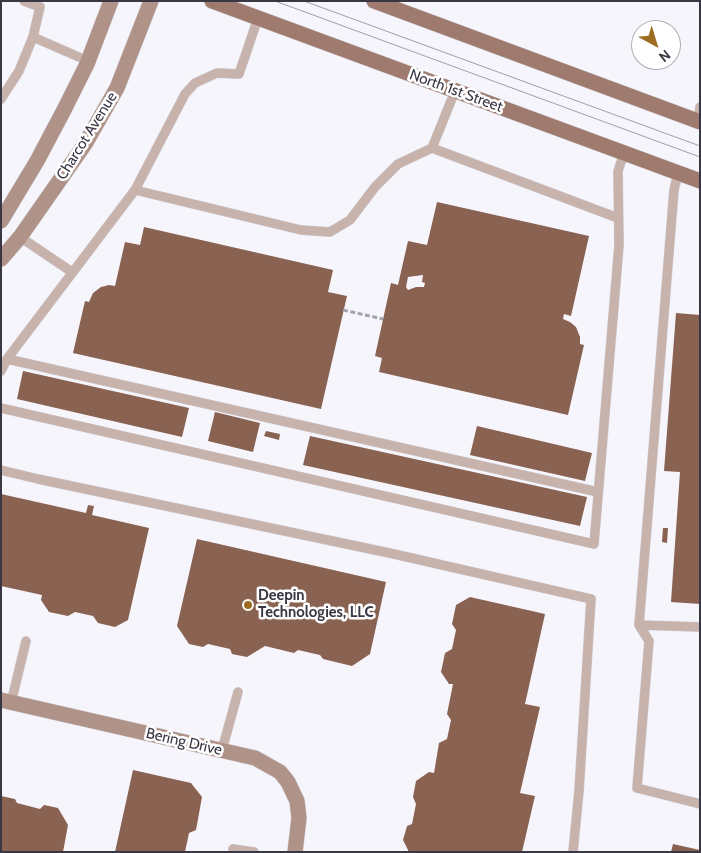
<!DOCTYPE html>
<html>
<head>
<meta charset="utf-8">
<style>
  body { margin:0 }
  #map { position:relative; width:701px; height:853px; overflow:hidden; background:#f7f5fc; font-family:Cabin,sans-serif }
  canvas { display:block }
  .frame { position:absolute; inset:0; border:2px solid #3a3744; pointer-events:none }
  .north { position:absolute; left:631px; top:20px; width:50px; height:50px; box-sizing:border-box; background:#fff; border:1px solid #b0afb4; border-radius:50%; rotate:141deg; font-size:14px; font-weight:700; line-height:20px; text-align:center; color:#3a3744 }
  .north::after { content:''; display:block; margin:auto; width:18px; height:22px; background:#9e6d21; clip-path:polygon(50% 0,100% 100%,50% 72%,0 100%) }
</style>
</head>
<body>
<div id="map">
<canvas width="701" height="853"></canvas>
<div class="frame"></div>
<div class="north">N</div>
</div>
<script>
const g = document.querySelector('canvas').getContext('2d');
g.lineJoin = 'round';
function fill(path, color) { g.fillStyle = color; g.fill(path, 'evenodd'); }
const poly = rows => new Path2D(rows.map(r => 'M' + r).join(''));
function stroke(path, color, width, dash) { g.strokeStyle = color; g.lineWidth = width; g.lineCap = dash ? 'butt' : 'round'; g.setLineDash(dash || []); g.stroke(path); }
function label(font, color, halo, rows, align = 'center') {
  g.font = font + ' Cabin,sans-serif'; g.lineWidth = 5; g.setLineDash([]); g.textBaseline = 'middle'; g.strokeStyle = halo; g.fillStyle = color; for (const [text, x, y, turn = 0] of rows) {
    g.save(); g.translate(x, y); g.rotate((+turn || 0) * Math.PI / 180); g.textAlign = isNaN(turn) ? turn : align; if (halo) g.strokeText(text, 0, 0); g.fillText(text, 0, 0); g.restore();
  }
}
const building = poly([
  [437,202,589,236,571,316,564,314,563,319,570,322,576,327,580,337,580,344,584,345,568,415,379,372,382,358,375,356,391,283,398,285,408,241,427,245],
  [423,275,422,282,425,283,424,287,416,287,408,290,406,287,408,277],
  [144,227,333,270,328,292,347,296,321,409,73,353,85,301,89,302,93,293,101,287,109,285,115,286,125,242,140,245],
  [676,313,700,315,700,604,671,602,680,472,664,471],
  [23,371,189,408,182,437,17,399],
  [215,412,260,423,253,452,208,441],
  [477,426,592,453,585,481,470,455],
  [266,431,280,434,279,440,264,436],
  [310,436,587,497,580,526,303,465],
  [1,494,86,513,88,505,94,506,92,515,149,528,128,620,115,627,98,623,93,616,75,612,68,616,49,612,41,600,42,595,1,586],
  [663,528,668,528,667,543,662,542],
  [197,539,386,582,370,654,352,666,323,659,320,655,298,650,294,653,265,646,247,657,232,654,230,649,208,644,203,647,189,644,177,626],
  [470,597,545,614,525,704,540,707,520,793,535,796,522,852,409,852,403,840,407,826,412,824,416,804,413,797,416,781,429,772,434,773,439,743,447,739,451,720,447,714,453,684,449,684,441,672,445,653,452,649,456,630,452,624,456,605],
  [133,770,191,783,202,797,196,830,189,833,185,852,115,852],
  [1,796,15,799,17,803,40,809,44,805,58,808,68,825,63,852,1,852],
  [673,844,700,850,700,852,671,852]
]);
const path = poly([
  [343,310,383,319]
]);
const lane = poly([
  [24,1,40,7,33,37],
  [1,99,19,71,33,37,88,61],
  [698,121,700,107],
  [432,148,618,218],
  [678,173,674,190,639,625,649,641,637,788,700,804],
  [135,190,301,230,330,232,350,220,375,187,398,164,432,148,455,91],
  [20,237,72,272],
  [7,359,598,492],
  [1,371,7,359,135,190,185,94,195,83,217,73,239,74,258,18],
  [1,408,594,544,619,245,618,171,624,153],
  [1,470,38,479,394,554,591,599,579,791,573,852],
  [639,625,700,627],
  [11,703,26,641],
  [222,750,238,692],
  [233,849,254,852]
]);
const secondary = poly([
  [1,221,37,161,64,110,87,64,111,1],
  [1,259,20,237,85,144,117,88,151,1],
  [1,700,255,758,280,772,288,782,297,801,299,818,295,852]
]);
const primary = poly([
  [212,1,700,181],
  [374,1,700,122]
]);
const tram = poly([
  [275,1,700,157],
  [304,1,700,146]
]);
const markers = [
  [248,605,5,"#9e6d21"]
];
const streetNames = [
  ["North 1st Street",456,91,20],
  ["Charcot Avenue",87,136,-58],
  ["Bering Drive",184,742,13]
];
const poiNames = [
  ["Deepin",258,596],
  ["Technologies, LLC",258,613]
];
fill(building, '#896252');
stroke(lane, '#d1cfd7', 10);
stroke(secondary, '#d1cfd7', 16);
stroke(primary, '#d1cfd7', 16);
stroke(path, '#a4a2ab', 3, [5, 2.5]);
stroke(lane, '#c8b3ac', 9);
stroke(secondary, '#b09388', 15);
stroke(primary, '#9e7b6e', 15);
stroke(tram, '#a09da7', 1);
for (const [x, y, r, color] of markers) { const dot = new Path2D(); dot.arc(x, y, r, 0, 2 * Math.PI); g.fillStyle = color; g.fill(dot); stroke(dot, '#fff', 2); }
label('15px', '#3a3744', '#fff', streetNames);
label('bold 15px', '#3a3744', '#fff', poiNames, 'left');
</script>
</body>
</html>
